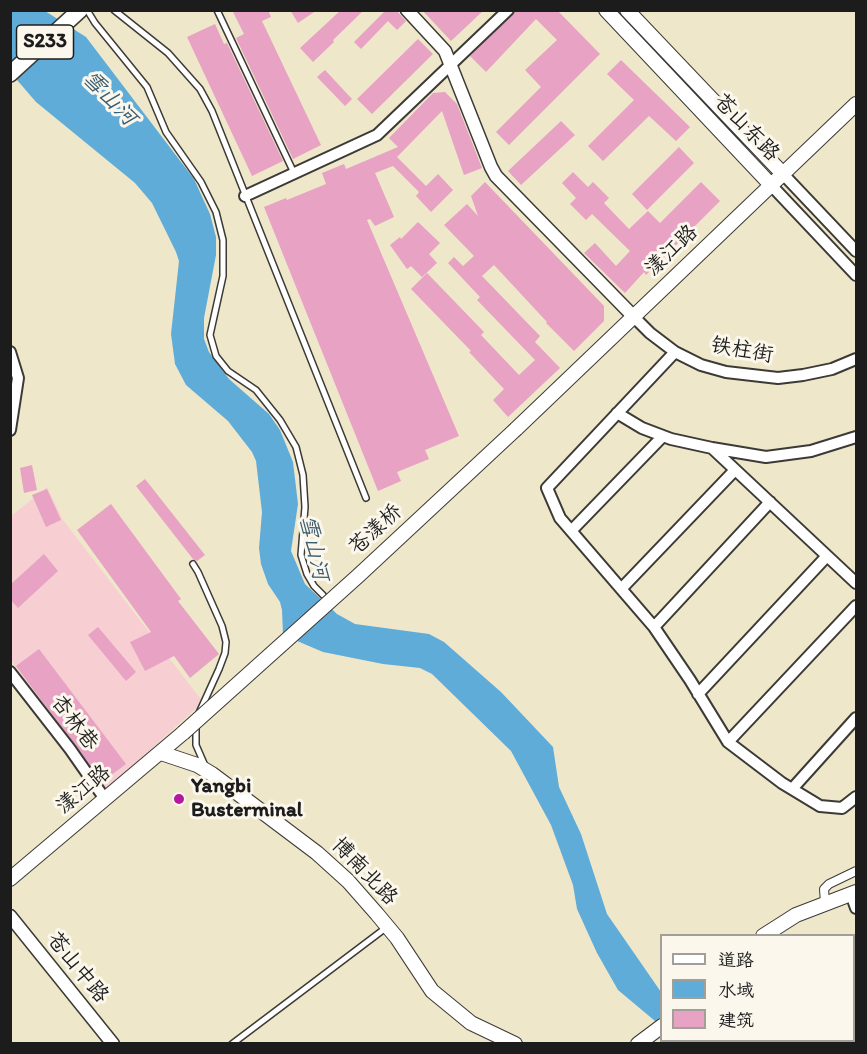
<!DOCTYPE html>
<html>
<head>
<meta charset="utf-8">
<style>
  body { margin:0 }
  #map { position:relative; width:867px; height:1054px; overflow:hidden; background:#eee7ca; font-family:Itim,"LXGW WenKai TC",sans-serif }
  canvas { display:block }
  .frame { position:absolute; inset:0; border:12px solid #1c1c1c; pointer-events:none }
  .legend { position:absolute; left:660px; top:934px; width:195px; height:108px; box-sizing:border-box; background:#fbf7ec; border:2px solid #a29f99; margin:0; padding:8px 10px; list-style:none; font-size:18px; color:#1c1c1c }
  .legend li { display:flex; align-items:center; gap:12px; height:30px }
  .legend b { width:30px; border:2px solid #a29f99 }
</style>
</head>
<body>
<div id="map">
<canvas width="867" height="1054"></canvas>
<div class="frame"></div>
<ul class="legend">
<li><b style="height:8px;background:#fff"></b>道路</li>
<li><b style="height:16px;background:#60acd9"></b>水域</li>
<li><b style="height:16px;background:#e7a2c4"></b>建筑</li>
</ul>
</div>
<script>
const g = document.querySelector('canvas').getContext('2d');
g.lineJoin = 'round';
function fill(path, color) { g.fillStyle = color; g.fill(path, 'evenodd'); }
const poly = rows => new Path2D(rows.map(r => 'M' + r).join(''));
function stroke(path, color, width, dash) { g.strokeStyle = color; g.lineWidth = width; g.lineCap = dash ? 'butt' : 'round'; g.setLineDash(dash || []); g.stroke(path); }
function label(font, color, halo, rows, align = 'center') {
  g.font = font + ' Itim,"LXGW WenKai TC",sans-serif'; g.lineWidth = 6; g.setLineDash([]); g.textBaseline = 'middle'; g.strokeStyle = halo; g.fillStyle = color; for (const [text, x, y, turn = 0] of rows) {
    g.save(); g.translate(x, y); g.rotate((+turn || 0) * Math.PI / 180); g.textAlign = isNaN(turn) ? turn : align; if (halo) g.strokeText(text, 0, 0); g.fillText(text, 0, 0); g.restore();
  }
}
const built = poly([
  [47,487,63,520,203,702,105,791,11,660,10,517]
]);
const water = poly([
  [10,11,45,11,86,37,194,179,210,214,216,237,216,255,204,318,204,339,209,352,229,379,269,414,280,430,293,462,298,504,291,551,305,584,337,614,355,624,429,634,444,642,501,692,553,747,559,787,581,834,607,914,661,992,661,1026,618,990,597,953,577,909,573,885,551,825,511,751,432,674,420,668,383,664,323,652,283,635,282,610,280,602,268,584,261,564,259,548,262,512,256,461,252,452,228,421,186,385,175,364,171,334,179,261,176,252,152,203,135,183,36,102,11,73]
]);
const building = poly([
  [232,10,268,10,271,17,262,21,321,145,293,159,236,38,244,34],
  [290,10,317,10,298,23],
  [341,10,364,10,333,40,334,42,313,62,300,48],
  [386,10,396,10,406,21,397,30,388,21,361,49,354,42],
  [422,10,484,10,451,41],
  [517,10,557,10,600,54,509,145,496,132,541,87,525,70,557,40,536,19,486,72,470,56],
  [215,24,224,44,227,43,283,161,252,176,187,37],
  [418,39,433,54,372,114,357,99],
  [621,60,690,127,676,141,649,116,603,161,588,146,634,100,607,74],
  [325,70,352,99,345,106,317,77],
  [445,92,457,104,482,168,464,175,442,111,397,157,426,186,438,174,453,190,431,212,416,196,419,192,393,166,375,173,394,217,375,226,370,219,367,220,459,436,425,450,429,459,397,472,401,481,378,491,264,207,286,198,287,200,326,184,322,173,344,164,346,169,398,147,389,138,433,93],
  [561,121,575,135,521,185,508,171],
  [679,147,694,163,647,210,632,194],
  [573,172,588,187,593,182,609,198,604,203,629,229,648,211,660,223,701,182,720,201,646,275,644,272,625,293,584,253,595,243,616,266,630,251,592,214,586,220,570,204,576,198,562,183],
  [485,182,604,306,604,321,574,351,546,323,547,322,494,265,482,276,540,336,535,342,560,368,508,417,493,400,504,389,469,352,471,351,411,289,427,273,484,332,481,335,519,375,535,360,477,300,480,297,448,263,454,257,463,266,474,256,444,225,467,204,478,216,471,196],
  [418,222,440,243,429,254,437,263,422,277,411,266,407,269,390,245,400,237,401,239],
  [32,465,37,490,24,493,20,468],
  [145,479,205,555,197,561,193,559,136,486],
  [47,489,61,520,46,527,32,495],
  [111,504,181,599,178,601,219,654,190,678,174,656,145,671,130,642,151,632,77,530],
  [44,554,58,571,18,608,10,599,10,585],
  [98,627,136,672,126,681,88,635],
  [39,649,126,764,102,782,16,666]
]);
const service = poly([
  [87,10,95,23,147,87,166,132,201,182,216,212,223,240,223,276,210,335,216,356,228,371,256,390,280,420,296,447,303,475,305,507,301,555,307,574,314,586,323,595],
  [114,10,168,53,200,89,212,111,366,498],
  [217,10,294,173],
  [193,564,198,572,222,626,226,642,225,653,219,669,199,713],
  [196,725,196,745,206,768],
  [232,1044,387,927]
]);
const pedestrian = poly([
  [825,903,824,889,829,884,856,871]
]);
const minor = poly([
  [783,174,856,251],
  [771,185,856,275],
  [245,196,377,135,508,10],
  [634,317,650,333,675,352,701,365,726,372,778,378,803,375,832,369,856,359],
  [10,352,18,378,10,430],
  [675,352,547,488,560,518,654,627,690,680,728,742,782,783,820,806,842,808,856,797],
  [617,413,642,428,671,439,712,448,766,457,811,451,856,437],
  [712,448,856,583],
  [572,530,663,436],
  [622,588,735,470],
  [654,627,770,502],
  [10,672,70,749,105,799],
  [698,694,827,556],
  [728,742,856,606],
  [792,789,856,718],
  [851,894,856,908]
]);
const tertiary = poly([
  [407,10,445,51,491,167,496,176,634,317],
  [10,916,113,1044]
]);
const secondary = poly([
  [606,10,771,185],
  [627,10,783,174],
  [516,429,856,104],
  [161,753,197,765,212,774,317,853,348,881,377,914,397,938,432,991,471,1023,515,1044],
  [10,879,183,733],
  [763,936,796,915,856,892],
  [638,1044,662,1026]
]);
const primary = poly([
  [10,74,80,10]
]);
const secondaryBridge = poly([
  [183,733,358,576,516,429]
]);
const markers = [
  [179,799,6,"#b5179e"]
];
const shields = [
  [45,42,57]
];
const shieldNames = [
  ["S233",45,42]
];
const streetNames = [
  ["苍山东路",746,128,46],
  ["漾江路",672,251,-44],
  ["铁柱街",742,351,10],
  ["苍漾桥",376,530,-43],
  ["杏林巷",74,723,53],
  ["漾江路",84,790,-40],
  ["博南北路",364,872,46],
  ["苍山中路",77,968,51]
];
const poiNames = [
  ["Yangbi",191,787],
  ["Busterminal",191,811]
];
const waterNames = [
  ["雪山河",109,99,46],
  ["雪山河",313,548,77]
];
fill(built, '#f7cfd2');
fill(water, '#60acd9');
fill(building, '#e7a2c4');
stroke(service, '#3c3a36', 8);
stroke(pedestrian, '#3c3a36', 10);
stroke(minor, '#3c3a36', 14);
stroke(tertiary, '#3c3a36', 15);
stroke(secondary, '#3c3a36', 16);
stroke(primary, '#3c3a36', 18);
stroke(service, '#fff', 5);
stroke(pedestrian, '#fff', 8);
stroke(minor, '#fff', 10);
stroke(tertiary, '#fff', 12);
stroke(secondary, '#fff', 14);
stroke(primary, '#fff', 15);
stroke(secondaryBridge, '#3c3a36', 16, []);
stroke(secondaryBridge, '#fff', 14);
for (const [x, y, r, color] of markers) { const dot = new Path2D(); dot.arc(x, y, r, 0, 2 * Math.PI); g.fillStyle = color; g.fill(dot); stroke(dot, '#fbf7ec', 2); }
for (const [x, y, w] of shields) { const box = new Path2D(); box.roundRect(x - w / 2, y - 17, w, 34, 4.5); g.fillStyle = '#fbf7ec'; g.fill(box); stroke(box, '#1c1c1c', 1.5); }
label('bold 20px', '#1c1c1c', null, shieldNames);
label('21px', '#1c1c1c', '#fbf7ec', streetNames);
label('bold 21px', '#1c1c1c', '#fbf7ec', poiNames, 'left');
label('italic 22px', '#3b5d71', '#fbf7ec', waterNames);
</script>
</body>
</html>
